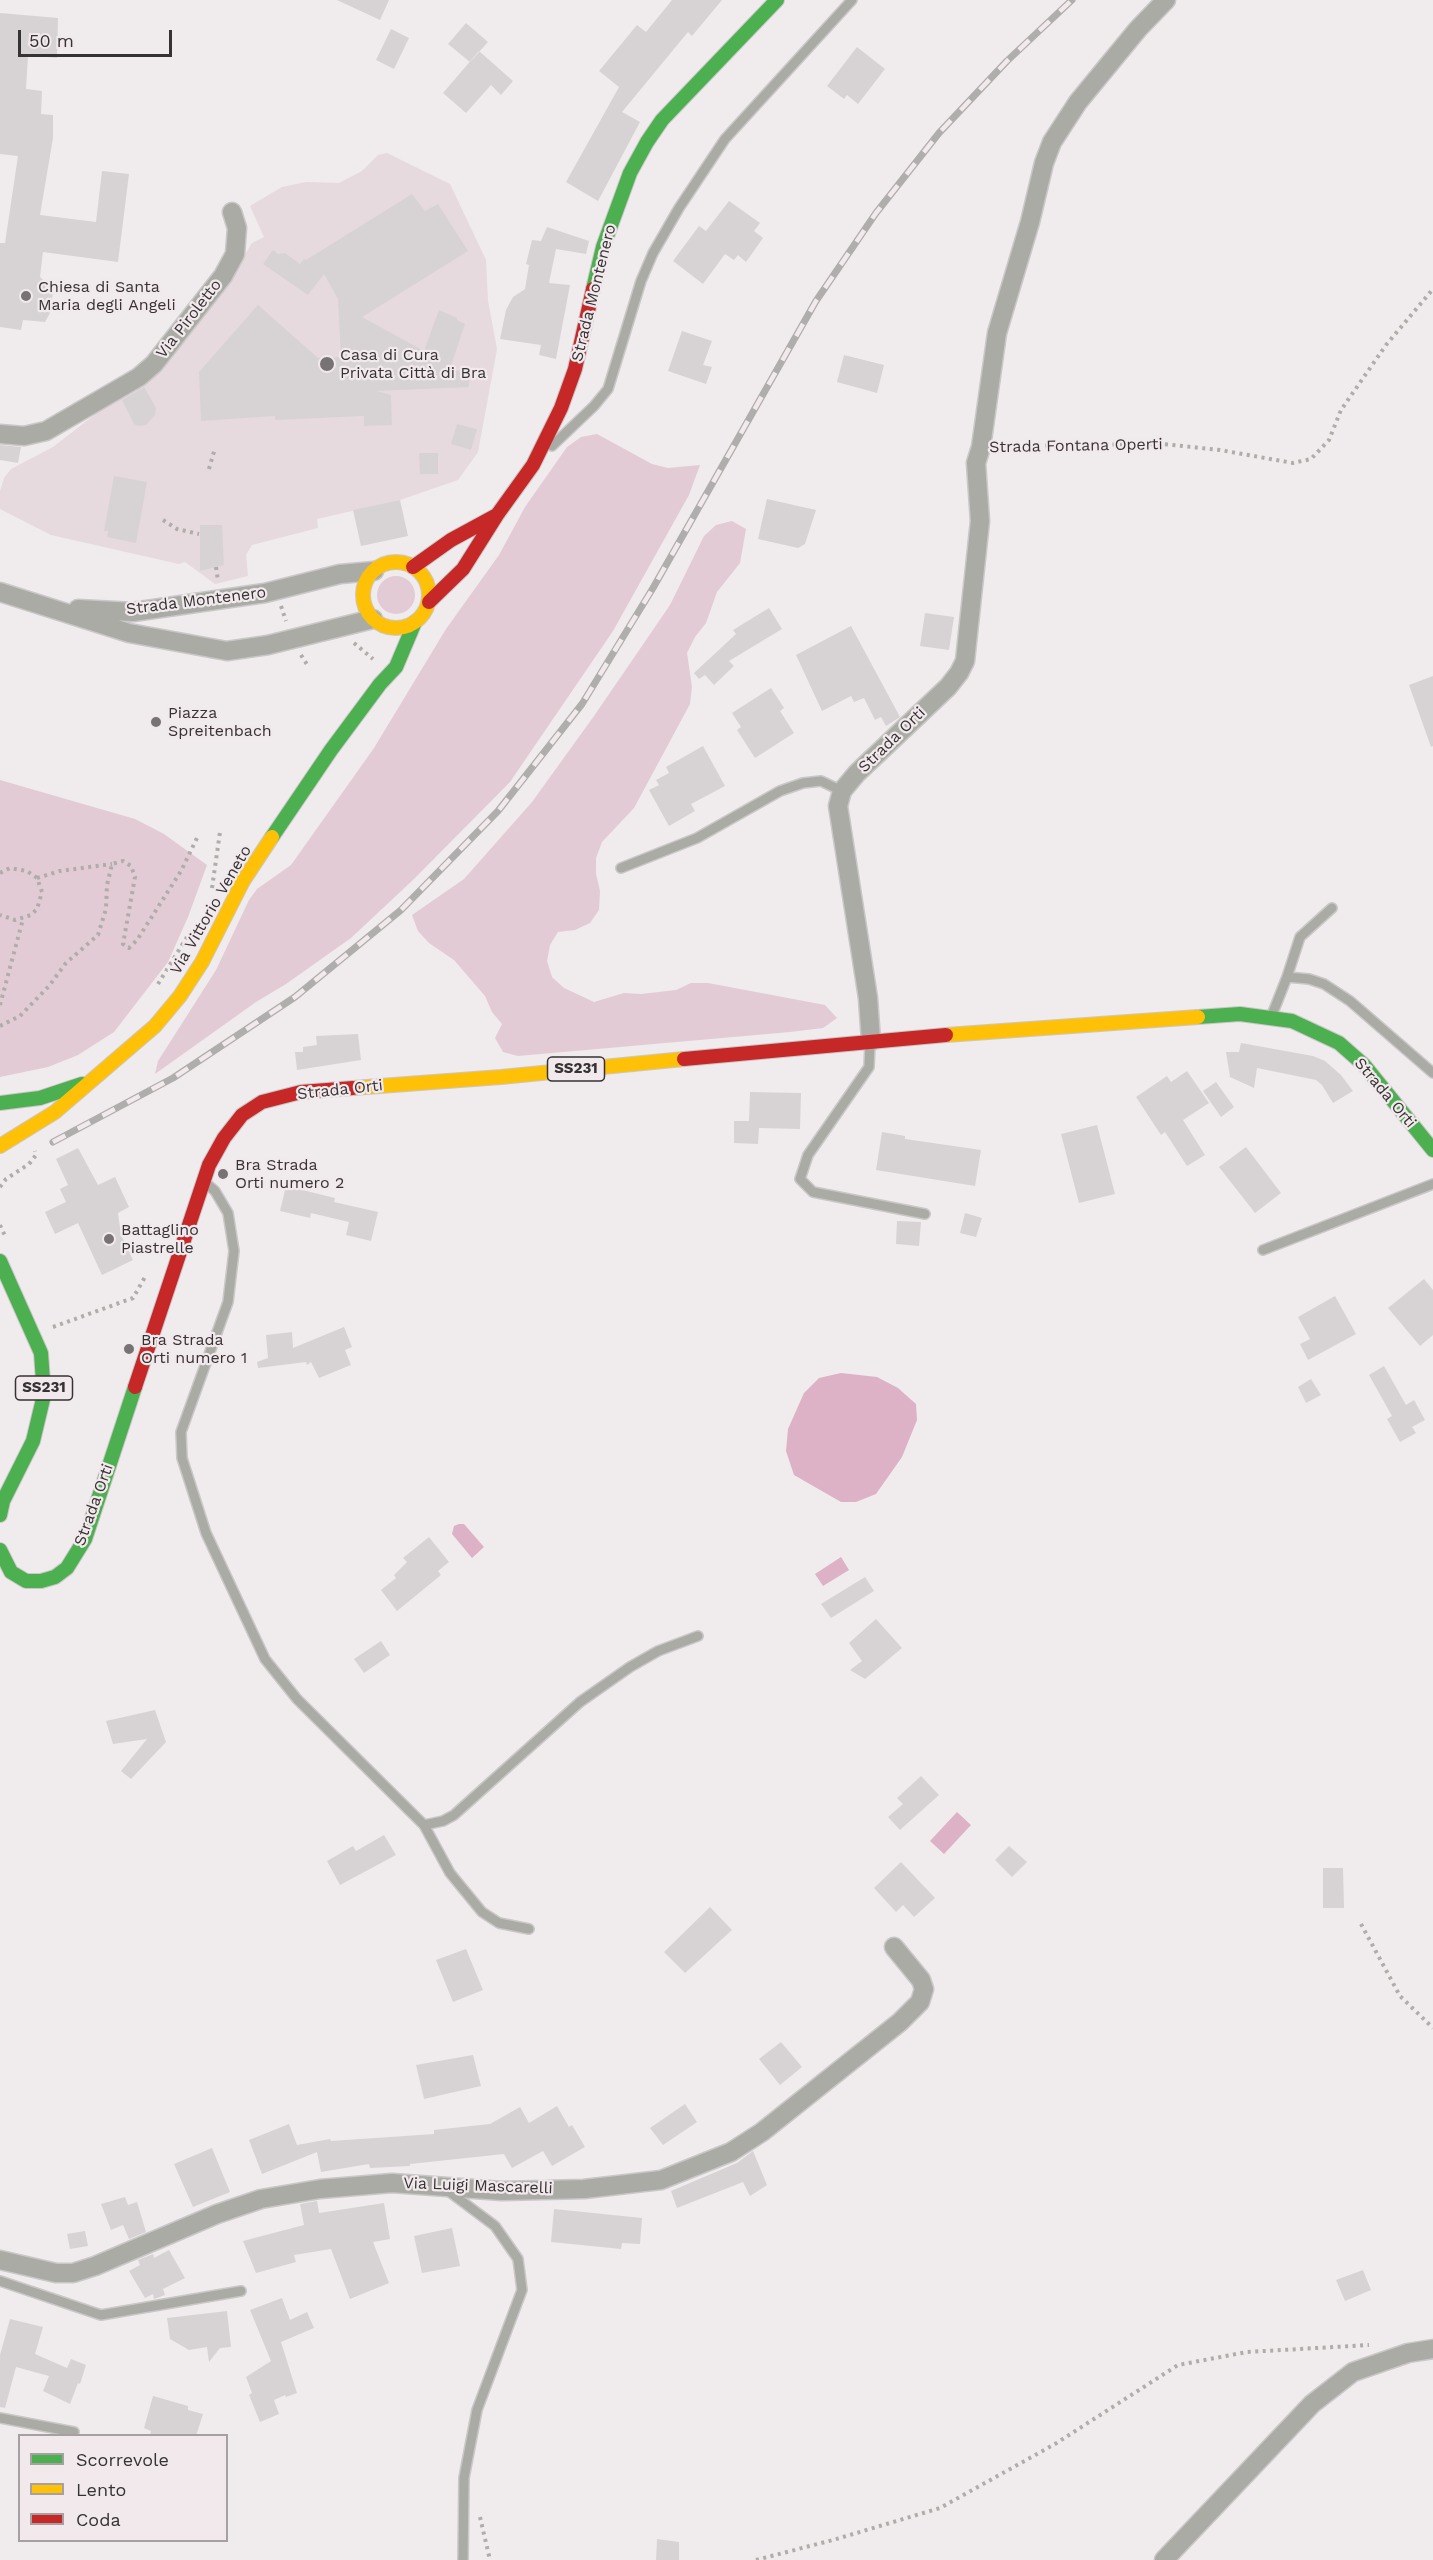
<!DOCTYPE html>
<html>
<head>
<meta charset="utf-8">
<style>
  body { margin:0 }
  #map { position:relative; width:1433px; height:2560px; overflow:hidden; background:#f0ebed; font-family:"Work Sans",sans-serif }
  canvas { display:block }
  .legend { position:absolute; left:18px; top:2434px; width:210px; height:108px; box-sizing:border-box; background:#f2e9ed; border:2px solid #a7a0a3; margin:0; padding:8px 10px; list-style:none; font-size:18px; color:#363334 }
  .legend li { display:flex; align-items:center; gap:12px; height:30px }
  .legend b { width:30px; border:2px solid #a7a0a3 }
  .scale { position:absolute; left:18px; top:30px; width:154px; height:27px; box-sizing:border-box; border:3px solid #363334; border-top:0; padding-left:8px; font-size:18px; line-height:21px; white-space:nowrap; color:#363334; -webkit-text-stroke:4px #f2e9ed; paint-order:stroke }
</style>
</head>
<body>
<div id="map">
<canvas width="1433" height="2560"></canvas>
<ul class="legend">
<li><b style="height:8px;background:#4caf50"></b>Scorrevole</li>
<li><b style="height:8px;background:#ffc107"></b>Lento</li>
<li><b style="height:8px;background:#c62828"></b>Coda</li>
</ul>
<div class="scale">50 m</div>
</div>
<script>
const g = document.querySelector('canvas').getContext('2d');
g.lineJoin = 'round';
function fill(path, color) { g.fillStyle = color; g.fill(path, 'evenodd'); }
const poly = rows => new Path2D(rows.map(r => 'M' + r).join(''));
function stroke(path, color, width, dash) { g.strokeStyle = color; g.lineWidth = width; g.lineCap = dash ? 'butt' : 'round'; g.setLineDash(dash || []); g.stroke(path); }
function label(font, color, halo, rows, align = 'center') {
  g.font = font + ' "Work Sans",sans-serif'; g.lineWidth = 4.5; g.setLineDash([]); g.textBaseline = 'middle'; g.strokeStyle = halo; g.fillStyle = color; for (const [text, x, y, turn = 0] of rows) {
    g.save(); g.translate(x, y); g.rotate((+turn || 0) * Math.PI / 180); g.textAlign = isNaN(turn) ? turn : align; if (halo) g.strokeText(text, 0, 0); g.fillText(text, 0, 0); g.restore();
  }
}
const built = poly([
  [387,153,450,184,486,260,488,301,497,349,478,452,458,480,400,500,317,519,318,528,252,545,246,555,248,576,215,584,185,562,179,564,51,535,0,509,0,491,4,478,11,469,53,447,111,402,148,379,240,263,252,243,264,237,250,206,282,187,306,182,339,183,362,171,378,155]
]);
const green = poly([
  [597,434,652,464,668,468,700,465,689,495,613,631,510,782,414,879,351,938,286,984,256,1002,155,1074,158,1061,216,970,249,900,257,889,291,865,374,748,446,629,499,555,525,507,567,447,581,437],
  [732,521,746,529,740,563,717,592,706,623,695,637,687,653,692,687,690,704,634,808,602,842,596,858,596,874,600,891,599,910,590,923,575,930,558,932,550,945,547,961,552,977,564,988,594,1002,624,993,641,994,676,990,691,983,708,983,825,1005,837,1018,823,1028,790,1032,518,1056,503,1052,495,1038,502,1024,492,1012,485,996,454,960,429,943,418,931,412,915,464,879,532,802,594,716,670,605,704,536,716,525],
  '377 595a19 19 0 1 1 38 0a19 19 0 1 1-38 0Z',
  [0,780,135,819,164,834,207,865,188,917,168,962,114,1032,78,1055,48,1067,0,1077]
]);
const water = poly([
  [841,1373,877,1377,898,1388,916,1404,917,1420,902,1457,876,1494,856,1502,841,1502,794,1475,786,1451,788,1429,804,1393,819,1378],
  [459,1524,464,1524,484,1547,472,1558,452,1534,454,1526],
  [841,1557,849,1570,823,1586,815,1574],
  [957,1812,971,1825,944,1854,930,1841]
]);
const building = poly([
  [337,0,389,0,380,20],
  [672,0,722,0,692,36,688,32,622,112,640,122,598,201,566,182,619,87,599,71,637,25,646,32],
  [0,13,58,18,57,58,28,55,26,89,42,91,41,114,53,115,53,138,40,215,96,222,102,171,129,174,118,262,43,252,40,277,50,286,53,292,50,313,45,322,23,320,21,330,0,327,0,243,5,243,18,156,0,154],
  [466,23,488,42,470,62,448,44],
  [391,29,409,38,394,69,376,60],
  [857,47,885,69,858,104,847,95,844,99,827,86],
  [479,51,513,81,501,95,491,85,466,113,443,93],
  [412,194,425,211,438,204,468,251,362,317,424,351,439,310,457,318,457,320,465,324,449,371,469,370,469,387,376,391,391,395,392,425,364,426,364,416,275,420,275,416,201,421,199,372,258,305,318,358,341,357,338,299,324,274,308,295,263,264,273,250,278,254,285,253,300,264,304,259,306,260],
  [729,201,760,223,754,231,763,238,746,262,738,255,734,260,725,254,703,284,673,261,699,226,706,231],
  [547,227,589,241,586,254,556,249,549,283,570,285,556,359,539,355,541,345,500,339,506,310,513,297,525,289,529,265,526,264,532,240,541,241],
  [682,331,712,341,703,365,712,367,706,384,668,371],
  [844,355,884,365,877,393,837,382],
  [144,387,156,408,155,415,146,425,139,426,134,424,122,400],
  [457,424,477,429,471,450,451,444],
  [0,445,21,447,18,463,0,460],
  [419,453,438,453,438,474,420,474],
  [114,476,147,482,136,543,107,537,108,531,104,531],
  [767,499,816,510,805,544,798,548,758,539],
  [400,500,408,536,361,546,353,510],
  [200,525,222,525,224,565,200,571],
  [769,608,782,629,729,661,734,666,714,685,705,675,699,679,694,673,736,634,733,630],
  [925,613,954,617,949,650,920,646],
  [851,626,900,717,886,726,881,717,875,720,864,698,854,702,851,696,822,711,796,655],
  [1433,676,1433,746,1431,747,1409,685],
  [771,688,784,708,780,711,794,733,755,758,737,730,741,727,732,713],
  [703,746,725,786,691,804,695,811,669,826,649,790,659,785,656,780,669,773,666,767],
  [358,1034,361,1060,297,1070,295,1052,303,1052,303,1047,317,1045,316,1036],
  [1241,1043,1313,1056,1325,1061,1341,1075,1353,1091,1333,1103,1322,1085,1316,1080,1257,1068,1254,1088,1230,1077,1226,1052,1239,1052],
  [1187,1071,1209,1103,1183,1120,1205,1155,1187,1166,1165,1132,1161,1135,1136,1097,1167,1076,1171,1082],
  [1216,1082,1234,1107,1221,1117,1203,1091],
  [750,1092,801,1093,800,1129,759,1128,758,1144,734,1143,734,1121,749,1121],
  [1097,1125,1115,1194,1079,1203,1061,1134],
  [882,1132,905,1136,905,1139,981,1150,975,1186,876,1170],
  [1246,1147,1281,1193,1255,1213,1219,1167],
  [78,1148,98,1185,115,1177,129,1207,118,1213,121,1235,133,1260,102,1275,78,1223,55,1234,45,1212,66,1202,60,1189,68,1185,56,1159],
  [286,1186,335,1198,334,1202,378,1212,371,1241,346,1235,349,1222,311,1213,310,1218,280,1211],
  [965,1213,982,1218,976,1237,960,1233],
  [897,1221,921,1222,919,1246,896,1244],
  [1424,1279,1433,1290,1433,1335,1420,1346,1388,1308],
  [1335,1296,1356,1334,1308,1360,1300,1344,1310,1339,1298,1317],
  [344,1327,352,1347,345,1350,351,1365,319,1378,311,1362,307,1365,306,1362,258,1368,257,1362,268,1358,266,1335,292,1332,293,1348],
  [1384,1366,1406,1405,1414,1400,1425,1420,1412,1427,1416,1433,1400,1442,1387,1419,1392,1416,1369,1375],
  [1311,1379,1321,1395,1306,1403,1298,1387],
  [429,1537,449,1562,438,1571,441,1575,397,1611,381,1590,396,1578,394,1575,407,1562,403,1558],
  [865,1577,874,1591,831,1618,821,1604],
  [876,1619,902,1648,865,1679,850,1670,862,1661,849,1643],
  [381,1641,390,1655,364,1673,354,1659],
  [155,1710,166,1742,131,1779,121,1771,147,1739,113,1744,106,1721],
  [921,1776,939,1795,900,1830,888,1817,903,1804,897,1798],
  [384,1835,396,1855,340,1885,327,1861,353,1846,356,1851],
  [1009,1846,1027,1862,1012,1877,995,1860],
  [901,1862,935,1898,914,1917,903,1905,896,1912,874,1888],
  [1323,1868,1343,1868,1344,1908,1323,1908],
  [710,1907,732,1930,685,1973,664,1952],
  [466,1949,483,1990,453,2002,436,1960],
  [781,2042,802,2067,780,2085,759,2059],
  [473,2055,481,2086,424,2099,416,2065],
  [685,2104,697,2122,663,2145,650,2128],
  [557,2106,569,2127,572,2125,585,2147,552,2166,543,2151,512,2168,504,2154,410,2164,410,2166,370,2168,369,2164,321,2172,317,2152,262,2174,249,2140,289,2124,297,2145,330,2139,331,2141,434,2134,434,2130,490,2124,520,2107,529,2123],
  [212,2148,230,2192,193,2207,174,2164],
  [753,2151,767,2185,750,2196,743,2182,677,2208,671,2191,737,2163],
  [125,2197,128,2205,137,2202,146,2232,129,2239,123,2225,111,2230,101,2204],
  [317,2201,319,2213,384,2203,390,2239,373,2242,389,2283,350,2299,331,2249,294,2255,296,2262,256,2273,243,2241,304,2225,300,2204],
  [554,2209,642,2218,640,2244,622,2243,621,2249,551,2242],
  [452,2228,460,2266,422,2273,414,2236],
  [85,2231,88,2246,70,2249,67,2234],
  [169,2250,185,2278,163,2289,165,2295,154,2299,153,2294,145,2298,129,2271,140,2265,138,2260,153,2254,154,2258],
  [1363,2270,1371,2290,1345,2301,1336,2280],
  [282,2298,290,2320,307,2312,314,2328,281,2342,297,2393,286,2397,285,2395,274,2400,279,2414,260,2422,249,2395,252,2393,246,2377,271,2361,250,2310],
  [227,2311,231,2347,220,2348,209,2362,207,2347,189,2350,170,2339,167,2318],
  [10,2319,43,2327,35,2354,67,2368,71,2359,86,2365,80,2384,78,2383,70,2404,43,2391,49,2376,16,2367,5,2408,0,2407,0,2355],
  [153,2396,188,2406,188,2410,203,2414,196,2436,150,2436,151,2431,144,2428],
  [657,2539,679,2542,679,2560,656,2560]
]);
const path = poly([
  [1000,446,1163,444,1220,450,1293,463,1311,459,1329,440,1341,410,1386,345,1433,289],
  [209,469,215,448],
  [163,520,177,529,199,534],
  [216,567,218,581],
  [281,606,286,621],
  [354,643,373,659],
  [301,655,308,666],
  [0,873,10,868,27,871,37,878,42,892,37,909,31,915,15,920,0,915],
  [37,878,60,871,112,864],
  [212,888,220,832],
  [158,984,187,937],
  [0,1005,23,919],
  [0,1026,20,1016,49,986,66,963,98,935,106,909,107,885,112,864,123,861,131,866,135,877,123,944,129,948,137,940,181,871,197,838],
  [0,1187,6,1179,29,1164,36,1155,35,1151],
  [0,1225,6,1238],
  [53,1327,133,1298,145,1277],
  [1361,1924,1400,1996,1433,2028],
  [480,2517,490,2560],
  [756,2560,833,2540,940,2508,1055,2444,1178,2365,1247,2352,1369,2345]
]);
const lane = poly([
  [552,446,594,406,608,389,641,281,653,253,679,208,725,139,852,0],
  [621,868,697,838,780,791,803,783,821,781,842,791],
  [1287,977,1300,937,1332,908],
  [1272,1015,1287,977,1309,979,1324,984,1350,1001,1433,1073],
  [870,1044,869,1067,808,1155,800,1179,813,1192,925,1214],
  [207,1184,215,1191,228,1213,234,1251,228,1302,181,1432,182,1458,206,1533,265,1659,297,1699,424,1825,450,1873,482,1912,499,1923,529,1929],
  [1263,1250,1433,1184],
  [424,1825,443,1821,454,1815,580,1702,630,1667,658,1651,698,1636],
  [447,2190,495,2226,518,2259,522,2290,477,2410,464,2478,463,2560],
  [0,2281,101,2315,241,2291],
  [0,2418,74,2432]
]);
const street = poly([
  [0,434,24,436,46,431,139,377,154,364,223,276,235,254,237,228,232,212],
  [0,592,129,633,227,651,268,645,373,619],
  [78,609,133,612,265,593,340,574,374,571],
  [871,1041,868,998,838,806,842,791,857,773,948,687,959,673,965,661,980,521,976,463,981,447,997,333,1030,222,1044,163,1052,142,1078,102,1138,29,1166,0],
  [0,2260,56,2273,73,2273,95,2266,217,2214,261,2199,320,2189,392,2183,502,2191,584,2189,661,2180,731,2152,762,2132,900,2022,920,2002,924,1989,921,1980,894,1947],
  [1164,2560,1312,2404,1353,2372,1408,2353,1433,2349]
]);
const fast = poly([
  [593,289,603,247,630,173,647,142,662,120,777,0],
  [272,837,331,750,380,684,396,667,415,622],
  [1198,1017,1240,1014,1292,1021,1339,1043,1364,1065,1433,1150],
  [0,1103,40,1098,82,1084],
  [0,1261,41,1353,44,1395,33,1441,3,1501,0,1515],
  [0,1550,11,1572,26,1581,41,1581,55,1577,67,1568,85,1539,135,1387]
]);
const slow = poly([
  '363 595a33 33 0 1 1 66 0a33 33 0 1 1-66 0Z',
  [946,1035,1198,1017],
  [353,1088,501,1077,684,1059],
  [0,1146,55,1112,155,1026,180,996,202,962,243,881,272,837]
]);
const jam = poly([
  [413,567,451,540,497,515],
  [429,602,463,569,497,515,533,465,561,408,575,369,593,289],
  [684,1059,946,1035],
  [135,1387,209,1165,224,1138,242,1115,262,1102,301,1092,353,1088]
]);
const rail = poly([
  [53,1142,173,1078,295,997,401,910,498,811,582,704,653,588,816,301,876,213,939,133,1007,61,1072,0]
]);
const markers = [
  [26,296,6,"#777375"],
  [327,364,8,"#777375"],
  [156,722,6,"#777375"],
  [223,1174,6,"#777375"],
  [109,1239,6,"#777375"],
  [129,1349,6,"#777375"]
];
const shields = [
  [576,1069,57],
  [44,1388,57]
];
const shieldNames = [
  ["SS231",576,1069],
  ["SS231",44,1388]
];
const poiNames = [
  ["Chiesa di Santa",38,287],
  ["Maria degli Angeli",38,305],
  ["Casa di Cura",340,355],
  ["Privata Città di Bra",340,373],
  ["Piazza",168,713],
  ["Spreitenbach",168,731],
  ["Bra Strada",235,1165],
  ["Orti numero 2",235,1183],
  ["Battaglino",121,1230],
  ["Piastrelle",121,1248],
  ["Bra Strada",141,1340],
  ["Orti numero 1",141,1358]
];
const streetNames = [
  ["Strada Montenero",594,293,-76],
  ["Via Piroletto",189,319,-52],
  ["Strada Fontana Operti",1076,446,-1],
  ["Strada Montenero",196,601,-7],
  ["Strada Orti",892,740,-44],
  ["Via Vittorio Veneto",211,910,-60],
  ["Strada Orti",340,1090,-6],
  ["Strada Orti",1385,1093,50],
  ["Strada Orti",94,1505,-70],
  ["Via Luigi Mascarelli",478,2186,2]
];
fill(built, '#e6dadf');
fill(green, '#e2cbd5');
fill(water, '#ddb2c6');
fill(building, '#d7d3d5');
stroke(lane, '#cac7c8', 12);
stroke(street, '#cac7c8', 21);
stroke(fast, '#cac7c8', 16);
stroke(slow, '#cac7c8', 16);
stroke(jam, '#cac7c8', 16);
stroke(path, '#aeada9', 4, [3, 4.5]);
stroke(lane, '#aaaba5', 9);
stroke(street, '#aaaba5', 18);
stroke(fast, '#4caf50', 14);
stroke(slow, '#ffc107', 14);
stroke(jam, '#c62828', 14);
stroke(rail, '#afaeac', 7);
stroke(rail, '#f2e9ed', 4.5, [14]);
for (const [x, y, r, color] of markers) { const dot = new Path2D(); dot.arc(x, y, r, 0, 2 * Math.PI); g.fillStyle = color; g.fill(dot); stroke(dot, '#f2e9ed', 2); }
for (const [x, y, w] of shields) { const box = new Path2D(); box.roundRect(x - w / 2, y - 12, w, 24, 4.5); g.fillStyle = '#f2e9ed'; g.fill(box); stroke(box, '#363334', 1.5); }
label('bold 15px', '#363334', null, shieldNames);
label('16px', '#363334', '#f2e9ed', poiNames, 'left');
label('16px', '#363334', '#f2e9ed', streetNames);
</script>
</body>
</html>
